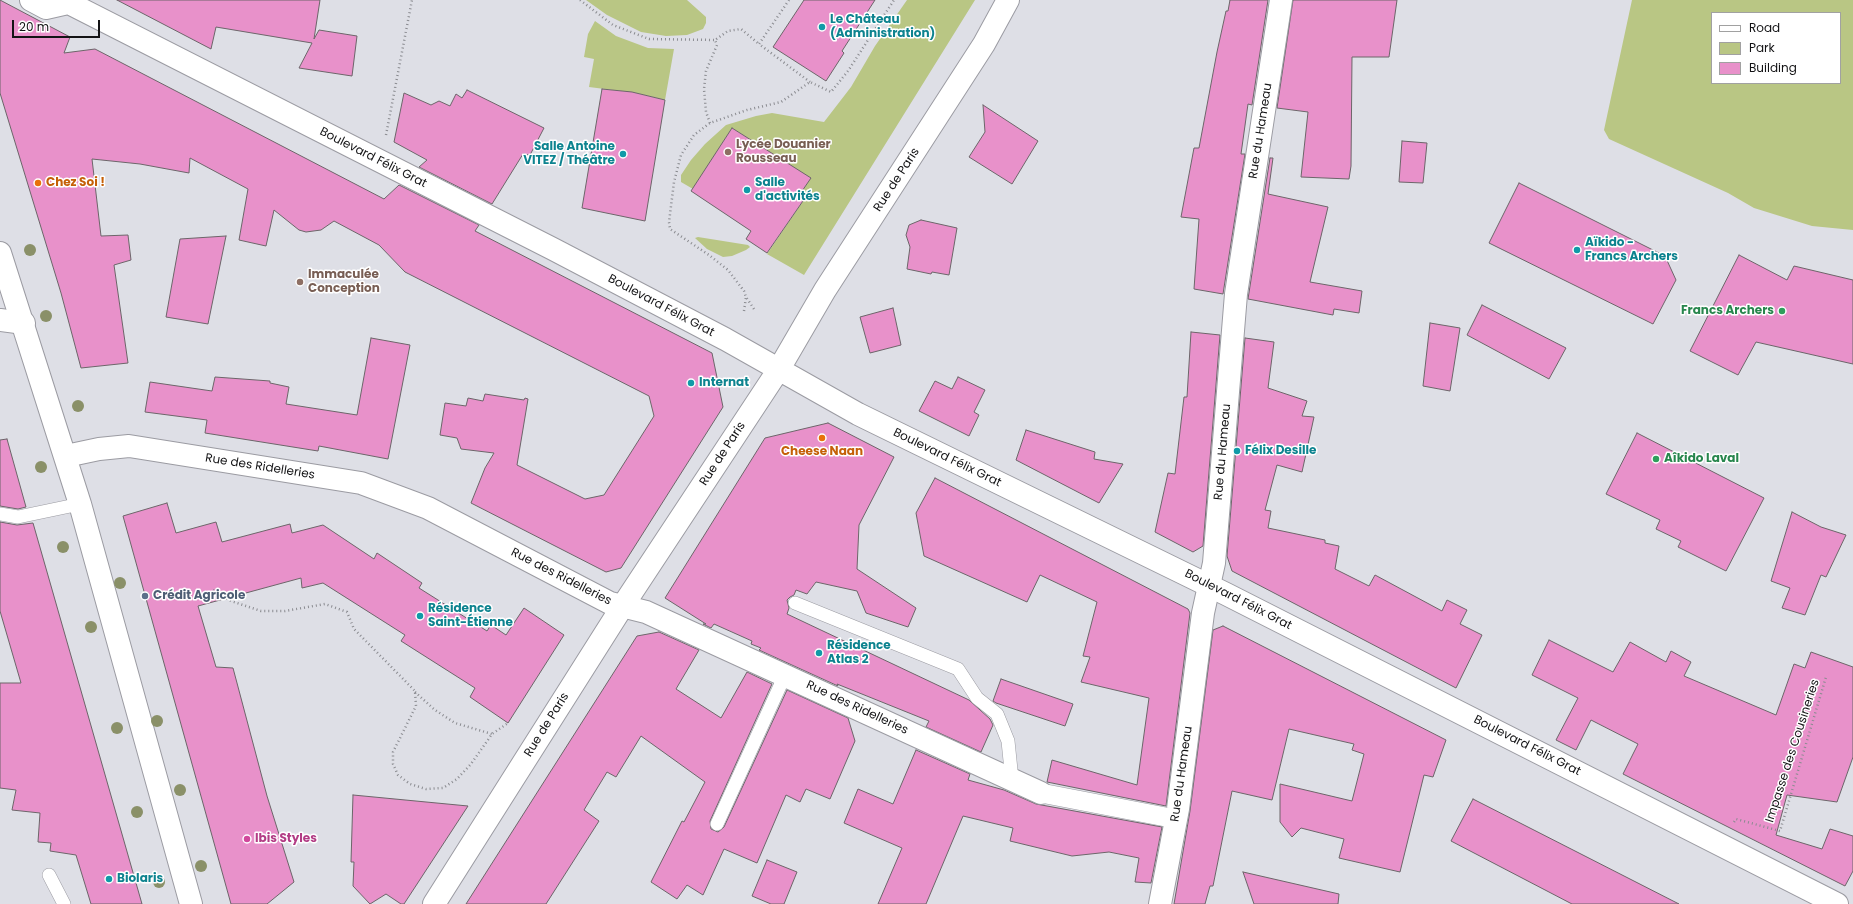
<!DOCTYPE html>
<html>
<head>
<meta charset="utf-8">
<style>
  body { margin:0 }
  #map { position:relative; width:1853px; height:904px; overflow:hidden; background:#dedfe6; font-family:Poppins,sans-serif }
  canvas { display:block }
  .legend { position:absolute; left:1711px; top:12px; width:130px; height:72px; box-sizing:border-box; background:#fff; border:1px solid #a1a1a1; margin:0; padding:5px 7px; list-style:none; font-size:12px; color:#131315 }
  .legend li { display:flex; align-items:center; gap:8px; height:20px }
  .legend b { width:20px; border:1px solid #a1a1a1 }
  .scale { position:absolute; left:12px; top:20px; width:88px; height:18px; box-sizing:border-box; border:2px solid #131315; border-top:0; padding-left:5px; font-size:12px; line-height:14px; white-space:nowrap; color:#131315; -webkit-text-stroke:3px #fff; paint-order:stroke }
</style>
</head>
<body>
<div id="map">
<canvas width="1853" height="904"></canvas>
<ul class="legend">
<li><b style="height:5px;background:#fff"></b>Road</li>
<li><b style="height:11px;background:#b9c684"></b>Park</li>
<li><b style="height:11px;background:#e891ca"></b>Building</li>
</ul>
<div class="scale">20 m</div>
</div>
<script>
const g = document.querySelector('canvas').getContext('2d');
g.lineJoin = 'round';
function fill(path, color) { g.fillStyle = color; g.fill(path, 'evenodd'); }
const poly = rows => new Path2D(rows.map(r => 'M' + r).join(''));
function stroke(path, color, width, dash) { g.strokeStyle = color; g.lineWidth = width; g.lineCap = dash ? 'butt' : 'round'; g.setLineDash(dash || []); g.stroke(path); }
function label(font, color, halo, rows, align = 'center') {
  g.font = font + ' Poppins,sans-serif'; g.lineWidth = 3; g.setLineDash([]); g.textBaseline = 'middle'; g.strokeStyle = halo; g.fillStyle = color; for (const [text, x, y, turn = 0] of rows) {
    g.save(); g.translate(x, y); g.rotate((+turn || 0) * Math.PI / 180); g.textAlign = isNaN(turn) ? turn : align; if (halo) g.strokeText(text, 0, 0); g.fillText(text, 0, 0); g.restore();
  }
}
const green = poly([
  [586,0,687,0,706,17,706,23,703,29,687,35,666,36,641,32,607,15],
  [907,0,975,0,804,275,767,254,805,198,800,194,810,178,732,128,693,189,681,182,681,175,691,160,705,144,726,125,756,116,772,113,824,122,851,87,875,46],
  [1632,0,1853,0,1853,230,1812,226,1754,208,1728,193,1609,139,1604,130],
  [1712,13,1840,13,1840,83,1712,83],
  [595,21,616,36,648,48,674,49,665,100,636,93,589,87,594,59,584,57,588,34],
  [698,237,748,245,750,247,746,250,732,256,723,257,707,249,695,238]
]);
const building = poly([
  [0,0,70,37,64,53,95,49,384,199,399,185,479,225,475,231,712,353,723,407,621,568,606,572,471,503,485,468,494,453,461,449,457,438,440,435,445,403,466,406,468,398,483,401,485,394,524,400,525,398,528,399,517,465,585,499,604,495,654,416,649,396,405,272,379,245,334,221,321,230,306,232,299,230,274,210,266,246,239,240,248,189,190,158,189,173,140,164,92,159,101,236,128,235,131,260,114,265,128,363,81,368,61,293,0,93,0,0],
  [117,0,320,0,314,39,319,30,357,36,352,76,299,68,312,43,216,27,211,49,117,0],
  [804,0,875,0,842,51,844,53,826,81,773,47,804,0],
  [1230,0,1268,0,1252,105,1248,104,1241,154,1245,154,1223,294,1194,289,1199,219,1181,217,1194,148,1199,148,1217,52,1226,11,1228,11,1230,0],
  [1293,0,1397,0,1389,57,1352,57,1351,166,1349,179,1301,177,1308,112,1277,108,1293,0],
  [602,89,632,92,665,100,645,221,582,208,602,89],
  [467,90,544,128,530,155,523,154,492,204,419,167,427,160,394,142,404,93,431,105,439,101,450,106,456,94,462,98,467,90],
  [983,105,1038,141,1012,184,969,157,985,132,983,105],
  [732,128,811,178,800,194,805,198,767,253,746,239,751,231,691,191,732,128],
  [1402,141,1427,143,1423,183,1399,182,1402,141],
  [1270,158,1273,158,1268,194,1328,207,1310,282,1362,291,1359,313,1334,309,1333,315,1248,299,1270,158],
  [1519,183,1665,256,1676,280,1653,324,1489,243,1519,183],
  [921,220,957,228,949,275,932,272,931,274,907,269,910,247,906,235,909,225,921,220],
  [226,236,208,324,166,317,180,239,226,236],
  [1739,255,1787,280,1794,266,1853,280,1853,364,1756,342,1738,375,1690,351,1739,255],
  [1482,305,1566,348,1549,379,1467,335,1482,305],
  [893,308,901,345,870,353,860,317,893,308],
  [1430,323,1460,328,1450,391,1423,386,1430,323],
  [1191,332,1220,335,1203,546,1193,552,1155,532,1168,473,1175,474,1184,397,1187,397,1191,332],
  [371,338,410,345,388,459,319,446,318,451,205,433,207,420,145,412,150,382,212,391,215,377,270,381,270,383,289,387,286,404,357,415,371,338],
  [1245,338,1274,342,1268,388,1307,401,1302,416,1314,417,1302,472,1277,465,1265,510,1271,511,1268,528,1325,540,1325,543,1339,546,1335,569,1369,586,1375,575,1442,611,1447,600,1467,610,1460,624,1482,635,1456,688,1232,571,1227,556,1245,338],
  [958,377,985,390,974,412,979,415,969,436,919,411,935,381,952,389,958,377],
  [828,423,894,457,859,525,857,569,916,608,908,627,866,613,857,591,816,582,807,594,796,590,794,595,790,597,787,600,789,608,787,614,969,700,990,719,993,725,981,752,926,727,929,721,837,684,838,686,759,650,761,648,751,644,752,641,714,624,711,628,703,624,706,624,665,598,765,438,828,423],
  [1026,430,1095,452,1094,459,1123,464,1099,503,1016,460,1026,430],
  [1637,433,1764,498,1726,571,1678,547,1681,541,1656,529,1660,520,1606,494,1637,433],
  [7,439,26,507,18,509,0,506,0,440,7,439],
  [935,478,1188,609,1190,613,1166,806,1047,782,1052,760,1137,785,1149,698,1081,682,1090,657,1083,656,1097,602,1040,575,1027,602,924,556,916,513,935,478],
  [167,503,176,533,216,522,222,542,290,524,292,533,323,525,374,559,377,553,422,583,419,588,487,631,491,625,506,635,524,608,564,635,508,723,470,697,475,688,401,641,405,635,323,583,302,588,301,578,198,606,216,667,233,668,267,796,294,882,267,904,231,904,123,516,167,503],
  [1792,512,1821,527,1846,535,1826,577,1821,575,1805,615,1782,608,1790,588,1771,581,1792,512],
  [0,522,17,525,33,523,142,904,91,904,76,855,50,851,51,843,38,842,40,813,12,810,16,790,0,788,0,683,21,683,0,611,0,522],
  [1223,626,1446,740,1433,777,1424,775,1400,872,1339,858,1344,839,1301,828,1292,837,1280,822,1280,784,1352,801,1364,754,1352,750,1354,744,1289,729,1272,800,1232,791,1213,886,1210,886,1205,904,1174,904,1190,811,1213,630,1223,626],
  [659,632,699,650,676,689,721,718,747,672,772,684,710,821,711,829,718,832,724,827,787,690,848,718,855,741,830,799,806,789,800,802,786,795,757,863,724,849,703,895,687,885,677,899,651,882,682,821,684,822,705,782,641,736,616,777,607,772,584,810,599,821,546,904,466,904,637,636,659,632],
  [1549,640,1613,672,1630,642,1666,662,1671,651,1691,662,1684,676,1776,715,1794,664,1805,668,1811,652,1853,667,1853,757,1837,802,1787,795,1776,835,1822,849,1830,829,1853,836,1853,871,1845,886,1623,774,1638,744,1591,720,1576,750,1556,740,1578,698,1532,675,1549,640],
  [1001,679,1073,704,1065,726,996,703,993,701,1001,679],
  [916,750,970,774,968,780,1004,790,1036,804,1162,827,1151,883,1135,882,1139,858,1109,852,1072,856,1010,841,1013,828,963,816,926,904,878,904,902,848,844,823,858,789,893,804,916,750],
  [353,795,468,806,404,904,401,904,386,894,370,904,353,886,354,862,351,862,353,795],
  [1473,799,1679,904,1572,904,1451,841,1473,799],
  [767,860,797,872,784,904,771,904,752,896,767,860],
  [1243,872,1339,894,1338,904,1254,904,1243,872]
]);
const path = poly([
  [580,0,613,25,649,39,715,40],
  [789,0,759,44,810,82],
  [710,123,706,112,704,89,706,71,717,45,715,40,728,31,741,29,759,44],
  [386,135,412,0],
  [754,309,746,297,744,291,728,270,709,255,670,229,669,222,674,182,681,155,694,135,710,123,747,110,781,102,810,82,831,92,848,71,894,0],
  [744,311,746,297],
  [213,590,231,601,261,611,285,611,325,604,347,612,354,629,415,691,416,706,393,752,393,764,398,775,410,784,426,789,443,788,457,779,471,764,492,734,508,723],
  [415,692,435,710,455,723,492,734],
  [1734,822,1736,819,1780,831,1826,677]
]);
const service = poly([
  [0,514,18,517,80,504],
  [795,603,958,669,977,698,997,714,1008,741,1012,780],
  [717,824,785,675],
  [49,875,64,904]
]);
const pedestrian = poly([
  [1041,793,1176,819]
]);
const minor = poly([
  [0,320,24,323],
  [66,456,99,449,129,446,361,483,428,508,610,603,646,612,1041,793],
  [1160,904,1178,809,1203,613,1214,563,1236,294,1281,0]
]);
const secondary = poly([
  [31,0,46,8,68,3],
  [63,0,553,249,725,339,858,414,1226,594,1837,904],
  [0,253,80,504,191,904],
  [434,904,622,607,779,369,825,290,984,44,1008,0]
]);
const trees = [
  [30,250],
  [46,316],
  [78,406],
  [41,467],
  [63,547],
  [120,583],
  [91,627],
  [157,721],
  [117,728],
  [180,790],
  [137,812],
  [201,866],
  [159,882]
];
const markers = [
  [822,27,4,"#0f9aa8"],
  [728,152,4,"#8d6e63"],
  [623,154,4,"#0f9aa8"],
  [38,183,4,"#e8710a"],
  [747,190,4,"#0f9aa8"],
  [1577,250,4,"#0f9aa8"],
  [300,282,4,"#8d6e63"],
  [1782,311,4,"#2e9e5b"],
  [691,383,4,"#0f9aa8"],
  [822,438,4,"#e8710a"],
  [1237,451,4,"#0f9aa8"],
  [1656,459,4,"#2e9e5b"],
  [145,596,4,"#5c6f8a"],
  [420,616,4,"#0f9aa8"],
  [819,653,4,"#0f9aa8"],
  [247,839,4,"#d1479c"],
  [109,879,4,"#0f9aa8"]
];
const cultureNames = [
  ["Le Château",830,20],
  ["(Administration)",830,34],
  ["Salle Antoine",615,147,"right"],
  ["VITEZ / Théâtre",615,161,"right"],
  ["Salle",755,183],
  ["d'activités",755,197],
  ["Aïkido -",1585,243],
  ["Francs Archers",1585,257],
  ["Internat",699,383],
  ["Félix Desille",1245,451],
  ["Résidence",428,609],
  ["Saint-Étienne",428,623],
  ["Résidence",827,646],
  ["Atlas 2",827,660],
  ["Biolaris",117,879]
];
const streetNames = [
  ["Rue du Hameau",1261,131,-81],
  ["Boulevard Félix Grat",373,158,27],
  ["Rue de Paris",897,180,-57],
  ["Boulevard Félix Grat",661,306,28],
  ["Rue du Hameau",1223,452,-85],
  ["Rue de Paris",723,454,-57],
  ["Boulevard Félix Grat",947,458,26],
  ["Rue des Ridelleries",260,467,9],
  ["Rue des Ridelleries",561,577,27],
  ["Boulevard Félix Grat",1238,600,27],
  ["Rue des Ridelleries",857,708,25],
  ["Rue de Paris",547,725,-58],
  ["Boulevard Félix Grat",1527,746,27],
  ["Impasse des Cousineries",1793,751,-72],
  ["Rue du Hameau",1182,774,-82]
];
const educationNames = [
  ["Lycée Douanier",736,145],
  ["Rousseau",736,159],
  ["Immaculée",308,275],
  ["Conception",308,289]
];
const foodNames = [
  ["Chez Soi !",46,183],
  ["Cheese Naan",822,452,"center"]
];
const leisureNames = [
  ["Francs Archers",1774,311],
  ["Aîkido Laval",1664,459,"left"]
];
const serviceNames = [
  ["Crédit Agricole",153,596]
];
const hotelNames = [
  ["Ibis Styles",255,839]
];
fill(green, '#b9c684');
fill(building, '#e891ca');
stroke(building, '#6c6569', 1);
stroke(service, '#9b9ba2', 14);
stroke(pedestrian, '#9b9ba2', 20);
stroke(minor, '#9b9ba2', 24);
stroke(secondary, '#9b9ba2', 24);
stroke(path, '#8a8b90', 2.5, [1, 3]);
stroke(service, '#fff', 13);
stroke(pedestrian, '#fff', 19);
stroke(minor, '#fff', 22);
stroke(secondary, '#fff', 22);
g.fillStyle = '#8a9068';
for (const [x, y] of trees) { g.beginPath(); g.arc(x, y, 6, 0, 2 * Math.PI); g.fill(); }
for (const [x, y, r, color] of markers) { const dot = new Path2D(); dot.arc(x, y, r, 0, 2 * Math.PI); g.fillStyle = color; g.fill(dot); stroke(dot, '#fff', 1.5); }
label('bold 12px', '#0d838f', '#fff', cultureNames, 'left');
label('12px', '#131315', '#fff', streetNames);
label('bold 12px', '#785e54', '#fff', educationNames, 'left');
label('bold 12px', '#c56008', '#fff', foodNames, 'left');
label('bold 12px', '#27864d', '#fff', leisureNames, 'right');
label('bold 12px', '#4e5e75', '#fff', serviceNames, 'left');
label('bold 12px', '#b23c85', '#fff', hotelNames, 'left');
</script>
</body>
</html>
